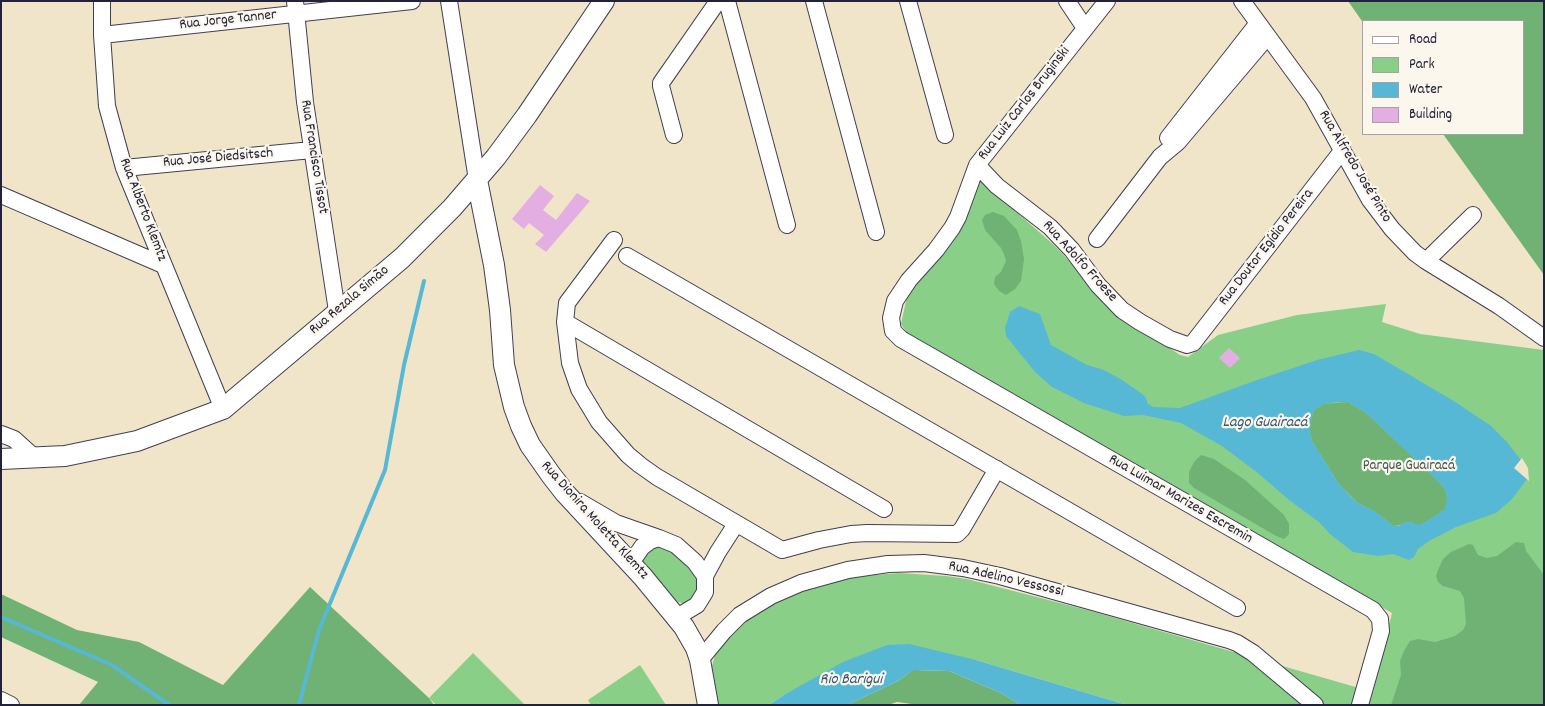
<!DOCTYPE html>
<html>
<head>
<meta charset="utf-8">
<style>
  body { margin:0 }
  #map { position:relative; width:1545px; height:706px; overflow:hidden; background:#f1e5c9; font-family:Dekko,sans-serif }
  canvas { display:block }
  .frame { position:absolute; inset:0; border:2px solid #22223b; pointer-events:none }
  .legend { position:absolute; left:1362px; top:20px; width:162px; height:115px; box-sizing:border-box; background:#fbf7ec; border:1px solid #a4a2a5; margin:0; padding:6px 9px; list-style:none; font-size:15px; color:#22223b }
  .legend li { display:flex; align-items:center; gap:10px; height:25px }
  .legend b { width:25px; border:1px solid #a4a2a5 }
</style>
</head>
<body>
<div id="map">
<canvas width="1545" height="706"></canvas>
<div class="frame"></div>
<ul class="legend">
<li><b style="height:6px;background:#fff"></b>Road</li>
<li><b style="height:14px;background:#8acf88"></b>Park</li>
<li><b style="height:14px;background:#56b8d4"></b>Water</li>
<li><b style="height:14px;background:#e3aee2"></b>Building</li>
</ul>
</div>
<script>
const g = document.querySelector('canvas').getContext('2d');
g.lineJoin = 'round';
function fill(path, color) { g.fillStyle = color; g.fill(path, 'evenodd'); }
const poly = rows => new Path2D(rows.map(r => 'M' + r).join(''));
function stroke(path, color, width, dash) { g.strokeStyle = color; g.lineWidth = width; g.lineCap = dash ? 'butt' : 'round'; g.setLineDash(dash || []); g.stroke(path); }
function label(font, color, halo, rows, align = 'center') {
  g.font = font + ' Dekko,sans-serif'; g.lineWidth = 4.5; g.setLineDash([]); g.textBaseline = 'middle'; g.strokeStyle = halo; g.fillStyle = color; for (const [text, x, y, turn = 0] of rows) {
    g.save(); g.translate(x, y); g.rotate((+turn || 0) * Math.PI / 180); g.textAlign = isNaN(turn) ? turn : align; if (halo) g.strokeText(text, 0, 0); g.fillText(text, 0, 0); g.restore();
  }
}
const green = poly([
  [980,180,1054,245,1114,308,1130,322,1180,355,1188,357,1218,335,1297,315,1386,304,1382,322,1420,334,1544,350,1544,705,1127,705,976,660,784,695,769,705,715,705,710,673,715,655,726,639,739,625,782,599,810,588,831,582,861,576,899,573,946,576,967,579,1091,611,1373,692,1392,613,907,333,901,324,907,297,919,281],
  [653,545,667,546,694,571,697,580,698,594,685,604,678,602,671,597,642,565,641,558],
  [473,653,525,705,436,705,429,698],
  [640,665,666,705,591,705,588,700]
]);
const forest = poly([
  [1348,1,1544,1,1544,275,1443,134,1524,134,1524,21,1364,21,1364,24],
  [993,212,1004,216,1017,230,1021,241,1024,259,1021,281,1015,289,1006,295,999,291,994,284,995,277,1001,272,1006,261,1004,254,1001,248,985,230,982,220,985,215],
  [1348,402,1366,413,1433,476,1445,489,1447,499,1445,509,1437,515,1422,524,1416,525,1411,522,1394,526,1374,511,1358,503,1339,484,1312,441,1310,430,1311,420,1314,410,1324,404],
  [1201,455,1214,459,1245,480,1284,515,1289,524,1289,534,1284,539,1276,536,1194,488,1189,483,1189,472,1194,462],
  [1516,542,1524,543,1526,551,1544,575,1544,705,1391,705,1401,675,1400,661,1404,651,1410,641,1418,639,1435,642,1455,636,1463,630,1466,624,1464,598,1460,591,1443,586,1438,582,1436,576,1438,570,1443,559,1451,552,1469,544,1473,545,1478,555,1487,558,1497,556],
  [310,587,429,698,434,705,79,705,98,682,1,637,1,594,77,630,139,642,223,685],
  [913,670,949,671,1001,693,1021,705,919,705,897,702,888,705,847,705,898,681]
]);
const water = poly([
  [1019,306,1040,314,1051,345,1087,365,1104,370,1122,380,1145,396,1148,404,1153,407,1180,408,1257,380,1317,360,1359,350,1374,354,1457,403,1491,426,1507,442,1520,459,1526,468,1527,479,1512,499,1496,513,1456,527,1429,541,1418,549,1414,557,1409,560,1393,554,1378,556,1353,552,1330,534,1319,522,1289,500,1259,474,1222,446,1181,423,1143,415,1124,416,1084,403,1052,387,1035,372,1006,336,1005,328,1010,312],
  [1336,402,1348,402,1366,413,1433,476,1445,489,1447,499,1445,509,1437,515,1422,524,1416,524,1411,522,1405,522,1399,526,1394,526,1374,511,1358,503,1351,497,1339,484,1312,441,1310,430,1311,420,1314,410,1324,404],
  [909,644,976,660,1127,705,1021,705,1001,693,949,671,913,670,898,681,847,705,769,705,784,695,843,662,887,645]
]);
const pier = poly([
  [1522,458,1528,468,1529,481,1514,468]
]);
const stream = poly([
  [1,617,112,665,169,705],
  [299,705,319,630,385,470,404,365,424,281]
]);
const building = poly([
  [540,185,554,196,543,210,556,220,577,193,590,201,546,252,535,244,544,235,529,223,524,229,512,219],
  [1229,348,1240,358,1230,368,1219,358]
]);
const minor = poly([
  [102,1,102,35,107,106,124,168,223,409],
  [295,1,305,102,337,311],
  [449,1,477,180],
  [727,1,787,225],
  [814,1,876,232],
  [908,1,945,135],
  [1067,1,1085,28],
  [1107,1,977,165,958,217,952,228,936,250,909,280,895,301,891,318,893,331,901,339,1373,610,1380,619,1381,631,1360,705],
  [1242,1,1313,98,1370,200,1392,229,1415,253,1426,261,1499,306,1544,338],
  [102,35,412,1],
  [674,135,661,86,661,83,718,1],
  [1168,138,1258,23],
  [977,165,997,186,1050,227,1072,250,1098,285,1122,310,1140,322,1170,339,1187,345,1193,343,1342,151],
  [124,168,312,150],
  [1,195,163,265],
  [1097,239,1160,157,1178,142,1267,37],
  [614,240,567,303,565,322,570,363,579,389,599,422,628,455,640,465,657,477,782,550,819,540,851,534,867,533,957,534,962,529,997,469],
  [627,256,1237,608],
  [1426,261,1473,215],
  [565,322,884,509],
  [1,434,14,439,35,458],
  [580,502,616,523,659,538],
  [631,563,642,547,650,541,659,538,676,545,695,562,705,576,705,592,697,605,677,617],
  [705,576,718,552,736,524],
  [700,660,724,631,740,615,771,596,801,583,848,570,888,564,924,563,963,568,1000,576,1229,640,1237,643,1253,653,1315,705],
  [1,700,11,705]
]);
const major = poly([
  [477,180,494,265,500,310,504,365,514,407,521,426,530,445,551,475,565,493,643,577,684,627,696,648,700,660,708,705],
  [1,459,65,456,137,441,223,409,402,258,452,208,496,157,527,115,604,1]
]);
const streetNames = [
  ["Rua Jorge Tanner",228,21,-6],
  ["Rua Luiz Carlos Bruginski",1025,104,-52],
  ["Rua Francisco Tissot",313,157,81],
  ["Rua José Diedsitsch",218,159,-5],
  ["Rua Alfredo José Pinto",1354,167,59],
  ["Rua Alberto Klemtz",142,210,69],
  ["Rua Doutor Egídio Pereira",1267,248,-52],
  ["Rua Adolfo Froese",1079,262,48],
  ["Rua Rezala Simão",350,301,-40],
  ["Rua Luimar Marizes Escremin",1180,500,30],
  ["Rua Dionira Moletta Klemtz",594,521,48],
  ["Rua Adelino Vessossi",1006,580,13]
];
const parkNames = [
  ["Parque Guairacá",1409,467]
];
const waterNames = [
  ["Lago Guairacá",1265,424],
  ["Rio Barigui",851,681]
];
fill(green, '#8acf88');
fill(forest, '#6fb274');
fill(water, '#56b8d4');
fill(pier, '#f1e5c9');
stroke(stream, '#56b8d4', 4);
fill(building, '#e3aee2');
stroke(minor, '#413f50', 18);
stroke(major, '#413f50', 22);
stroke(minor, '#fff', 16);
stroke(major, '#fff', 20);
label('15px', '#22223b', '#fbf7ec', streetNames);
label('15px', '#415652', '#fbf7ec', parkNames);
label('italic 16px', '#345671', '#fbf7ec', waterNames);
</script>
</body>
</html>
